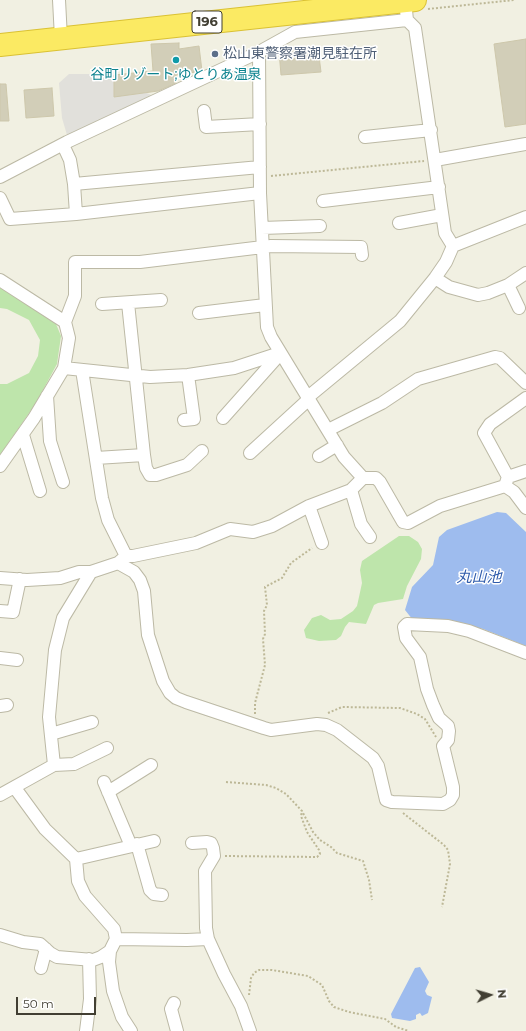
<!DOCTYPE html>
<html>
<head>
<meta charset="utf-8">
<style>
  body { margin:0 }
  #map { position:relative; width:526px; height:1031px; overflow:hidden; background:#f1f0e2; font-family:Montserrat,sans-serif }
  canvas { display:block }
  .north { position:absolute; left:470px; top:975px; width:40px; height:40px; -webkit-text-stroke:3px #fff; paint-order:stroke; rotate:85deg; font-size:11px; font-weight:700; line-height:16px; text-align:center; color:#423f33 }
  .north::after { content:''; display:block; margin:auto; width:14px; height:18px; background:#423f33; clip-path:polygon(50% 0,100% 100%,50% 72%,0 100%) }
  .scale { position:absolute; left:16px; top:997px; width:80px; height:18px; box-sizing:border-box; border:2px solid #423f33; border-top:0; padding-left:5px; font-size:12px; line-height:14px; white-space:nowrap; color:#423f33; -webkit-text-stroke:3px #fff; paint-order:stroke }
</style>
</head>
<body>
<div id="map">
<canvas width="526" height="1031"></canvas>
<div class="north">N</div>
<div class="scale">50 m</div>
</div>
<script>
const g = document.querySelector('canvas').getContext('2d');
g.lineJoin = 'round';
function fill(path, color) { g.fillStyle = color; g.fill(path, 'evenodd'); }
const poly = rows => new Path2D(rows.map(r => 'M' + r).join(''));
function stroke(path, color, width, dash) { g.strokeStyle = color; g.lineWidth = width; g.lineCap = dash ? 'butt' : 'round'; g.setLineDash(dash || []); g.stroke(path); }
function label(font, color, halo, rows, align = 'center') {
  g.font = font + ' Montserrat,"Noto Sans JP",sans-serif'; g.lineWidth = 3; g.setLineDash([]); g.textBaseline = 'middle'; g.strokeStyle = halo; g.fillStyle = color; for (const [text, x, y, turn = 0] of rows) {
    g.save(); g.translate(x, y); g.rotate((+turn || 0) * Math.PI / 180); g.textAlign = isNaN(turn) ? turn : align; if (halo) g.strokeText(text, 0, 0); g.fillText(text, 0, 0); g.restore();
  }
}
const green = poly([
  [0,286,56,324,61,336,57,364,36,403,0,455,0,384,7,384,29,373,38,356,40,340,29,320,7,309,0,308],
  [399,536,409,536,418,542,422,549,421,559,407,586,403,599,378,603,374,605,366,624,349,622,345,627,341,636,336,640,319,641,306,638,304,630,312,618,321,615,330,620,341,619,353,611,357,606,359,597,362,583,360,570,362,561]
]);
const parking = poly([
  [69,74,108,74,153,96,67,135,62,118,59,83]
]);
const water = poly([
  [497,512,506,513,526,532,526,646,483,629,455,622,413,620,405,610,412,587,433,565,439,537,447,530],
  [420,967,429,982,425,991,427,995,432,997,428,1013,422,1016,420,1013,416,1015,416,1019,410,1021,392,1018,391,1014,415,968]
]);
const building = poly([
  [526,39,526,124,505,127,494,44,526,39],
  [179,43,179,49,199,46,202,71,176,75,176,83,158,91,114,97,114,75,153,71,151,44,179,43],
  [318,48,321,72,281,75,279,51,318,48],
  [0,84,6,84,9,121,0,121,0,84],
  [52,88,54,116,26,118,24,90,52,88]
]);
const path = poly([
  [428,9,514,0],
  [271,176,424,161],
  [328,713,342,707,400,708,417,714,425,719,436,737],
  [255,714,255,703,265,665,263,639,265,634,264,611,267,605,265,587,282,578,291,563,312,548],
  [226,782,266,785,276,788,286,794,302,811,313,832,320,840,331,847,337,853,363,861,369,880,372,900],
  [403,813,444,845,448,850,450,864,442,907],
  [225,856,317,857,320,854,319,850,307,832,301,816,302,811],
  [249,995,251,978,254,973,259,970,272,970,308,976,322,985,329,1001,334,1007,349,1012,385,1019,396,1027,409,1031]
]);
const street = poly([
  [59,0,61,38],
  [407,20,415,28,445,233,453,246],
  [259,52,260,193,267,327,271,337,344,457,363,478,376,478,380,482,403,522,408,523,440,506,505,486,508,477,526,471],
  [204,111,206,127,260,124],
  [365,137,431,130],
  [63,145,70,160,74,184,76,214],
  [435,160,526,144],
  [0,177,67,142,259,52,295,32,407,20,405,0],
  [74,184,260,167],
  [0,198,10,219,76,214,260,193],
  [323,201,439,187],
  [399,223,442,215],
  [262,228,320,226],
  [435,278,449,287,478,295,488,293,508,285,526,273],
  [0,280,65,322,69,338,64,368,150,377,188,375,234,368,280,353],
  [508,285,519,308],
  [102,304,161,300],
  [199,313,265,305],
  [65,322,75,296,75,262,140,262,271,246,361,247,362,255],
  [82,370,102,498,108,520,126,556],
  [47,396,50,441,63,482],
  [308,397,400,321,435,278,446,262,453,246,526,217],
  [223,418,280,354],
  [184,420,194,419,188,375],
  [328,430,382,403,418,379,495,357,500,358,526,383],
  [23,435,40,491],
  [250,453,309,399],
  [144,455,146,468,150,475,156,475,187,465,202,451],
  [319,456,337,445],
  [96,458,144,455,128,303],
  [0,466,34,418,64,368],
  [508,477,484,433,490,424,526,398],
  [505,486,514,492,526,508],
  [351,490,361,524,370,537],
  [309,506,322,543],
  [118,563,134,572,140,580,144,591,148,635,163,681,170,693,176,698,186,702,264,728,271,730,317,724,326,725,337,730,373,758,378,766,386,800,392,802,443,804,450,800,453,795,453,787,443,746,448,740,449,731,448,726,439,718,433,705,427,689,420,657,406,638,404,627,407,624,448,626,469,631,526,653],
  [0,578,27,580,60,578,79,572,91,572,118,563,126,556,133,556,196,543,230,529,253,532,272,526,309,506,351,490,363,478],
  [0,611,13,612,20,579],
  [0,658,17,660],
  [0,706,7,705],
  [51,734,92,722],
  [54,765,74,764,107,748],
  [104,782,131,846],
  [15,788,45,829,76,859,78,881,85,896,114,929,116,939],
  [108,792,151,765],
  [0,795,54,765,49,717,55,650,63,618,91,572],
  [192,843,207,842,211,843,213,848,214,856,205,871,206,928,208,939],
  [137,844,150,890,154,894,162,895],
  [76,859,154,841],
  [0,935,23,942,40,944,50,953,57,957,93,960,101,957,110,951],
  [41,968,46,949],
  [174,1003,171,1009,177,1031],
  [86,1031,90,999,89,959],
  [131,1031,122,1017,113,991,109,962,110,951,116,939,187,940,208,939,224,974,241,1006,250,1031]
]);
const highway = poly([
  [0,45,415,0]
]);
const markers = [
  [215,54,4,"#5c6f8a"],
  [176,60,4,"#0f9aa8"]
];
const shields = [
  [207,22,30]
];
const shieldNames = [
  ["196",207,22]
];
const serviceNames = [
  ["松山東警察署潮見駐在所",223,54]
];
const cultureNames = [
  ["谷町リゾート;ゆとりあ温泉",176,75]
];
const waterNames = [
  ["丸山池",479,578]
];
fill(green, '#bee5ab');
fill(parking, '#e1e0db');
fill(water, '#9ebcee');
fill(building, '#d2ceb8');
stroke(building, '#cdc7ab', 1);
stroke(street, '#bcb9a5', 14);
stroke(highway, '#dac133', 24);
stroke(path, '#bdb897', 2, [2, 2]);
stroke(street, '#fff', 12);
stroke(highway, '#fbea63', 22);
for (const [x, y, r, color] of markers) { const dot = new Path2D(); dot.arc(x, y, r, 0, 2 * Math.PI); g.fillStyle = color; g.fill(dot); stroke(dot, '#fff', 1.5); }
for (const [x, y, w] of shields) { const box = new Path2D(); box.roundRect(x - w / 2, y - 11, w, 22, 3); g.fillStyle = '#fff'; g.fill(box); stroke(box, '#423f33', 1); }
label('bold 13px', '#423f33', null, shieldNames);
label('14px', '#4e5e75', '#fff', serviceNames, 'left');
label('14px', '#0d838f', '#fff', cultureNames);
label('italic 15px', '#2f5bab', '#fff', waterNames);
</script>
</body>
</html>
